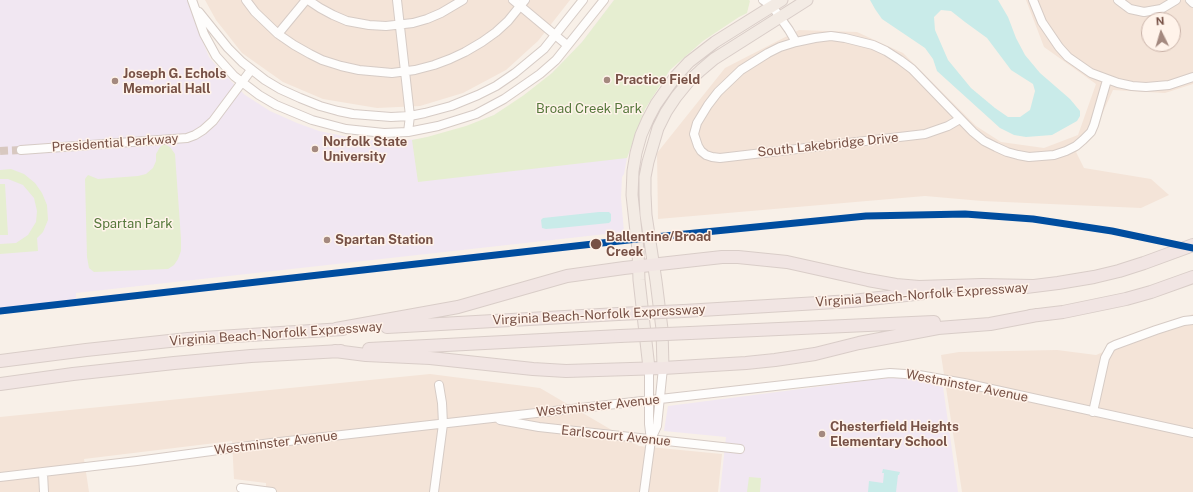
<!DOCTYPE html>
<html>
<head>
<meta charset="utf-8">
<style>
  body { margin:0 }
  #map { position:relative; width:1193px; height:492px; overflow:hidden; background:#f8f0e8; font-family:"Public Sans",sans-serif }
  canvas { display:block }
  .north { position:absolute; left:1141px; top:12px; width:40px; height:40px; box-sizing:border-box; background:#fff3ea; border:1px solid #c9b2a8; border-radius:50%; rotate:355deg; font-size:11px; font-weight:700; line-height:16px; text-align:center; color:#775146 }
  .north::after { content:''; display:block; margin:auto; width:14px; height:18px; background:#a4897f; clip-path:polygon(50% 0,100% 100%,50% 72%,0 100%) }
</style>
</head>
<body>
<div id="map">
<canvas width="1193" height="492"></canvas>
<div class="north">N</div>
</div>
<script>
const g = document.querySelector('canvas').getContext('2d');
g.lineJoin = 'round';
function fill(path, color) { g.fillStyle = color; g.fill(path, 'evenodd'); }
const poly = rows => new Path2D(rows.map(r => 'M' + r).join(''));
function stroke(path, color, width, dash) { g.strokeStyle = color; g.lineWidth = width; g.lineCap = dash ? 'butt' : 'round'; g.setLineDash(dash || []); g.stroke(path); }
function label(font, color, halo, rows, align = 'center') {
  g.font = font + ' "Public Sans",sans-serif'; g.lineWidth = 3; g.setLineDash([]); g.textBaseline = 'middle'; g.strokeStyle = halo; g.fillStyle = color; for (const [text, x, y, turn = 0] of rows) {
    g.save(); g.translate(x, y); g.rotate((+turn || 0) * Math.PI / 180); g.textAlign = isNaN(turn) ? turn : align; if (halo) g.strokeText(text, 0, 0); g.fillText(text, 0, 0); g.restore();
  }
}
const residential = poly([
  [205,0,570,0,538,41,506,70,463,93,420,106,377,108,323,99,283,82,242,53,216,20],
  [1026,0,1193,0,1193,84,1165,93,1113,90,1091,139,1076,152,1084,168,1151,179,1169,195,1141,208,982,201,925,196,658,219,657,153,725,68,799,30,857,32,903,53,976,126,1001,142,1044,148,1078,135,1096,84,1044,47],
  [1149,20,1173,20,1173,44,1149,44],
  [1193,314,1193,492,962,492,941,355,959,352,1057,350,1096,355],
  [430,374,540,388,639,446,722,454,718,492,266,492,266,483,234,479,232,441,84,459,89,492,0,492,0,417]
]);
const education = poly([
  [0,0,188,0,196,19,203,42,209,57,220,70,245,95,270,111,297,123,319,131,343,136,368,140,397,141,418,139,439,135,471,125,494,115,515,102,547,78,552,73,582,42,614,0,749,0,687,53,670,70,647,103,635,131,627,158,624,174,622,177,621,198,624,232,76,293,76,300,0,309],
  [894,377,925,379,943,387,958,492,720,492,726,437,664,431,668,406]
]);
const green = poly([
  [614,0,749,0,750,1,747,13,739,17,703,41,670,70,645,109,627,158,418,182,412,140,427,137,466,126,494,115,524,95,552,73,582,42],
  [164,144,170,147,175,154,181,239,181,251,178,259,174,265,168,269,94,272,89,268,87,257,85,179,88,175,98,179,138,176,146,174,153,168,156,161,156,154,160,147],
  [11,169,24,174,35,183,42,193,47,205,48,220,43,232,37,238,38,251,0,254,0,244,16,243,28,235,36,222,37,211,34,198,23,185,8,179,0,179,0,170],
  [0,184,5,184,8,235,0,235],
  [749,477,761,478,760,492,747,492]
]);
const water = poly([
  [870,0,998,0,1008,17,1016,38,1025,55,1040,73,1070,99,1080,111,1080,116,1077,121,1052,135,1026,137,1014,135,1000,128,937,71,933,59,925,48,882,19,875,9],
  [941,10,951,11,965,22,987,38,1011,70,1033,84,1035,91,1030,110,1020,117,1008,117,995,108,971,88,948,60,935,30,934,17],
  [599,212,609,212,611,214,611,221,609,223,559,228,546,229,542,228,541,220,543,218],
  [883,469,900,472,899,475,898,475,896,492,868,492,869,481,883,483,884,473,882,473]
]);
const minorTunnel = poly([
  [0,151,21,150]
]);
const minor = poly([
  [192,0,204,34,216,56,234,76,259,95,276,105,312,120,346,129,384,133,408,132,438,126,476,114,504,99,540,74,556,60,604,0],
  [246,0,255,12,278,34,294,45,310,54,322,60,341,66,359,70,392,73,415,70,434,65,450,59,465,52,482,42,496,32,508,21,525,0],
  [308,0,320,8,333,15,347,21,369,25,386,26,413,23,427,19,441,13,463,0],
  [397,0,410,116,408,132],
  [513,0,567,45],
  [763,0,772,6],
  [771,0,772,6,789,30,796,42],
  [1033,0,1042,22,1059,47,1068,57,1091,73,1118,83,1132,86,1146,87,1169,85,1193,77],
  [1118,0,1130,9,1144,12,1161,9,1176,0],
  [1190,0,1193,3],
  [199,12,228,48,242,62,265,80,280,89,300,98,320,106,338,111,353,114,391,117,410,116,425,113,451,106,478,95,496,86,515,73,544,49,583,0],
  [278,34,306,0],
  [960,119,948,126,925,134,720,158,712,157,706,155,701,151,698,146,694,134,697,123,708,105,718,92,741,70,768,53,780,47,796,42,815,38,831,36,845,38,873,45,886,51,900,60,912,69,973,132,984,141,996,147,1007,152,1018,155,1029,157,1054,155,1066,151,1076,146,1083,140,1091,132,1094,125,1107,80],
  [21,150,187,138,195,135,203,130,213,121,251,70],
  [1093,412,1105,358,1111,347,1115,345,1156,330,1184,321,1193,320],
  [500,420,539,427,740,449],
  [651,439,657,426,663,368],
  [43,473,44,492],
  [0,477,137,461,271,443,890,373,905,374,919,375,964,383,1193,433],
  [241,488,272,492],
  [434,492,443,424,442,403,439,385],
  [644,492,651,440,649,424,649,368]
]);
const major = poly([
  [649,368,639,280,638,250,632,195,633,171,636,153,641,135,648,119,656,104,675,77,689,62,715,42,782,0],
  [663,368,662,329,656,281,646,215,645,194,645,177,648,162,658,128,666,112,676,97,689,81,701,70,714,59,807,0]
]);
const highway = poly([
  [1026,287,1058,283,1094,277,1119,271,1144,263,1193,245],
  [684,311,852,301,924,293],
  [1030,316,1063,312,1126,299,1151,292,1193,277],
  [387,327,618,314],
  [336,329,458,307,567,276,624,268,722,257,738,257,787,262,868,280,896,285,919,287,982,285,1033,286],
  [690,333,934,322],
  [369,349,620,336],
  [335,351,366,355,430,358,533,369,566,371,663,368,746,363,775,360,815,354,859,343,938,328,990,324,1037,315],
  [0,361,86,350,188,339,343,329],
  [0,384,73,374,174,363,251,356,341,351]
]);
const highwayBridge = poly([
  [618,314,684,311],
  [620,336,690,333]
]);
const rail1 = poly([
  [0,311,655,237,866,216,965,214,1033,219,1112,231,1193,248]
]);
const markers = [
  [607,80,4,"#a4897f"],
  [115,81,4,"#a4897f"],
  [315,149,4,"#a4897f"],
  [327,240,4,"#a4897f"],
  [596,244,6,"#775146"],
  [822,434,4,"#a4897f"]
];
const poiNames = [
  ["Joseph G. Echols",123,74],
  ["Memorial Hall",123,89],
  ["Practice Field",615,80],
  ["Norfolk State",323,142],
  ["University",323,157],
  ["Spartan Station",335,240],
  ["Chesterfield Heights",830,427],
  ["Elementary School",830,442]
];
const parkNames = [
  ["Broad Creek Park",589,109],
  ["Spartan Park",133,224]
];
const streetNames = [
  ["Presidential Parkway",115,143,-4],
  ["South Lakebridge Drive",828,145,-6],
  ["Virginia Beach-Norfolk Expressway",922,295,-4],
  ["Virginia Beach-Norfolk Expressway",599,315,-3],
  ["Virginia Beach-Norfolk Expressway",276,334,-4],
  ["Westminster Avenue",967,386,11],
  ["Westminster Avenue",598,406,-6],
  ["Earlscourt Avenue",616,436,6],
  ["Westminster Avenue",276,443,-7]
];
const stopNames = [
  ["Ballentine/Broad",606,237],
  ["Creek",606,252]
];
fill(residential, '#f4e4d8');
fill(education, '#f1e7f2');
fill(green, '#e6eed1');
fill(water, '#c9ebe9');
stroke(minorTunnel, '#d8c8c0', 8, [8, 4]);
stroke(minor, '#d6cbc5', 10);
stroke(major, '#d9cdc8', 13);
stroke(highway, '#d9cdc8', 14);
stroke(minor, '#fefdfc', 8);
stroke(major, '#f3ebe4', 11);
stroke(highway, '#f1e5e3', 12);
stroke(highwayBridge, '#d9cdc8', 14, []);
stroke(highwayBridge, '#f1e5e3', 12);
stroke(rail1, '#004d9f', 7);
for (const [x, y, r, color] of markers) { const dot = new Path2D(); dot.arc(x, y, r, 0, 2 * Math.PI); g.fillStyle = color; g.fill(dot); stroke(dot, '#fff3ea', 1.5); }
label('bold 13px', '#775146', '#fff3ea', poiNames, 'left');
label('13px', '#56783b', '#fff3ea', parkNames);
label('13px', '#775146', '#fff3ea', streetNames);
label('bold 13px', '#775146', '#fff3ea', stopNames, 'left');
</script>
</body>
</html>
